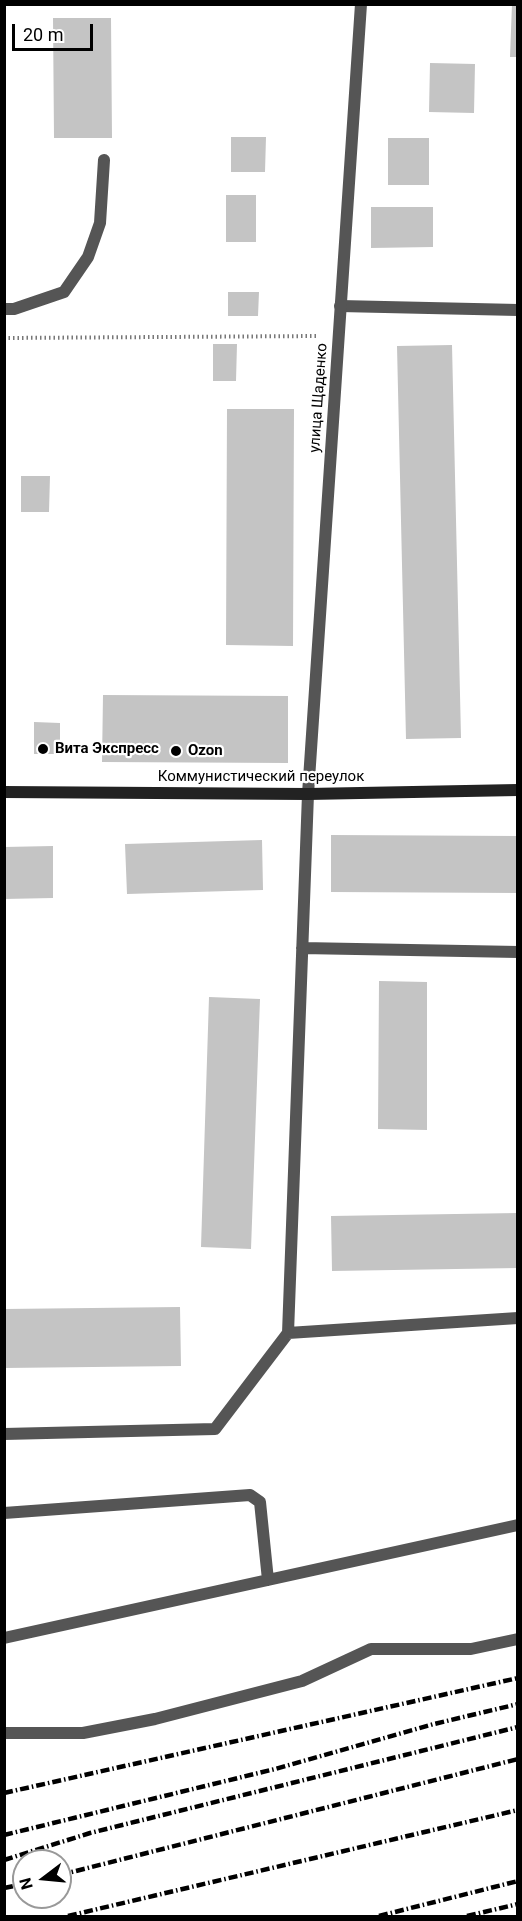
<!DOCTYPE html>
<html>
<head>
<meta charset="utf-8">
<style>
  body { margin:0 }
  #map { position:relative; width:522px; height:1921px; overflow:hidden; background:#fff; font-family:Roboto,sans-serif }
  canvas { display:block }
  .frame { position:absolute; inset:0; border:6px solid #000; pointer-events:none }
  .north { position:absolute; left:12px; top:1849px; width:60px; height:60px; box-sizing:border-box; background:#fff; border:2px solid #999; border-radius:50%; rotate:254deg; font-size:16px; font-weight:700; line-height:24px; text-align:center; color:#000 }
  .north::after { content:''; display:block; margin:auto; width:21px; height:27px; background:#000; clip-path:polygon(50% 0,100% 100%,50% 72%,0 100%) }
  .scale { position:absolute; left:12px; top:24px; width:81px; height:27px; box-sizing:border-box; border:3px solid #000; border-top:0; padding-left:8px; font-size:18px; line-height:21px; white-space:nowrap; color:#000; -webkit-text-stroke:4px #fff; paint-order:stroke }
</style>
</head>
<body>
<div id="map">
<canvas width="522" height="1921"></canvas>
<div class="frame"></div>
<div class="north">N</div>
<div class="scale">20 m</div>
</div>
<script>
const g = document.querySelector('canvas').getContext('2d');
g.lineJoin = 'round';
function fill(path, color) { g.fillStyle = color; g.fill(path, 'evenodd'); }
const poly = rows => new Path2D(rows.map(r => 'M' + r).join(''));
function stroke(path, color, width, dash) { g.strokeStyle = color; g.lineWidth = width; g.lineCap = dash ? 'butt' : 'round'; g.setLineDash(dash || []); g.stroke(path); }
function label(font, color, halo, rows, align = 'center') {
  g.font = font + ' Roboto,sans-serif'; g.lineWidth = 4.5; g.setLineDash([]); g.textBaseline = 'middle'; g.strokeStyle = halo; g.fillStyle = color; for (const [text, x, y, turn = 0] of rows) {
    g.save(); g.translate(x, y); g.rotate((+turn || 0) * Math.PI / 180); g.textAlign = isNaN(turn) ? turn : align; if (halo) g.strokeText(text, 0, 0); g.fillText(text, 0, 0); g.restore();
  }
}
const building = poly([
  [512,4,518,4,518,57,510,57],
  [53,18,111,18,112,138,54,138],
  [430,63,475,64,474,113,429,112],
  [231,137,266,137,265,172,231,172],
  [388,138,429,138,429,185,388,185],
  [226,195,256,195,256,242,226,242],
  [371,207,433,207,433,247,371,248],
  [228,292,259,292,258,316,228,316],
  [213,344,237,344,236,381,213,381],
  [452,345,461,738,406,739,397,346],
  [227,409,294,409,293,646,226,645],
  [21,476,50,476,49,512,21,512],
  [103,695,288,696,288,763,102,762],
  [34,722,60,723,60,754,34,754],
  [331,835,518,836,518,893,331,892],
  [262,840,263,890,127,894,125,844],
  [53,846,53,898,4,899,4,847],
  [379,981,427,982,427,1130,378,1129],
  [209,997,260,999,251,1249,201,1247],
  [518,1213,518,1268,332,1271,331,1216],
  [180,1307,181,1366,4,1368,4,1309]
]);
const path = poly([
  [4,338,319,336]
]);
const lane = poly([
  [340,306,518,310],
  [4,309,14,309,64,292,88,257,100,223,104,160],
  [308,794,288,1333,518,1318],
  [302,948,518,952],
  [4,1434,215,1429,288,1333],
  [4,1513,250,1495,260,1502,268,1580],
  [4,1638,518,1525],
  [4,1733,83,1733,155,1719,302,1681,371,1649,471,1649,518,1639]
]);
const street = poly([
  [308,794,361,4]
]);
const secondary = poly([
  [4,792,308,794,518,790]
]);
const rail = poly([
  [4,1793,518,1678],
  [4,1835,275,1769,434,1724,518,1704],
  [4,1860,90,1833,518,1727],
  [60,1875,518,1759],
  [4,1888,24,1884],
  [68,1916,518,1810],
  [379,1916,518,1881],
  [467,1916,518,1904]
]);
const markers = [
  [43,749,6,"#000"],
  [176,751,6,"#000"]
];
const streetNames = [
  ["улица Щаденко",319,398,-86],
  ["Коммунистический переулок",261,777]
];
const poiNames = [
  ["Вита Экспресс",55,749],
  ["Ozon",188,751]
];
fill(building, '#c4c4c4');
stroke(path, '#777', 4, [1.5, 3]);
stroke(lane, '#555', 12);
stroke(street, '#555', 12);
stroke(secondary, '#222', 12);
stroke(rail, '#000', 4.5, [9, 3, 1.5, 3]);
for (const [x, y, r, color] of markers) { const dot = new Path2D(); dot.arc(x, y, r, 0, 2 * Math.PI); g.fillStyle = color; g.fill(dot); stroke(dot, '#fff', 2); }
label('15px', '#000', '#fff', streetNames);
label('bold 15px', '#000', '#fff', poiNames, 'left');
</script>
</body>
</html>
